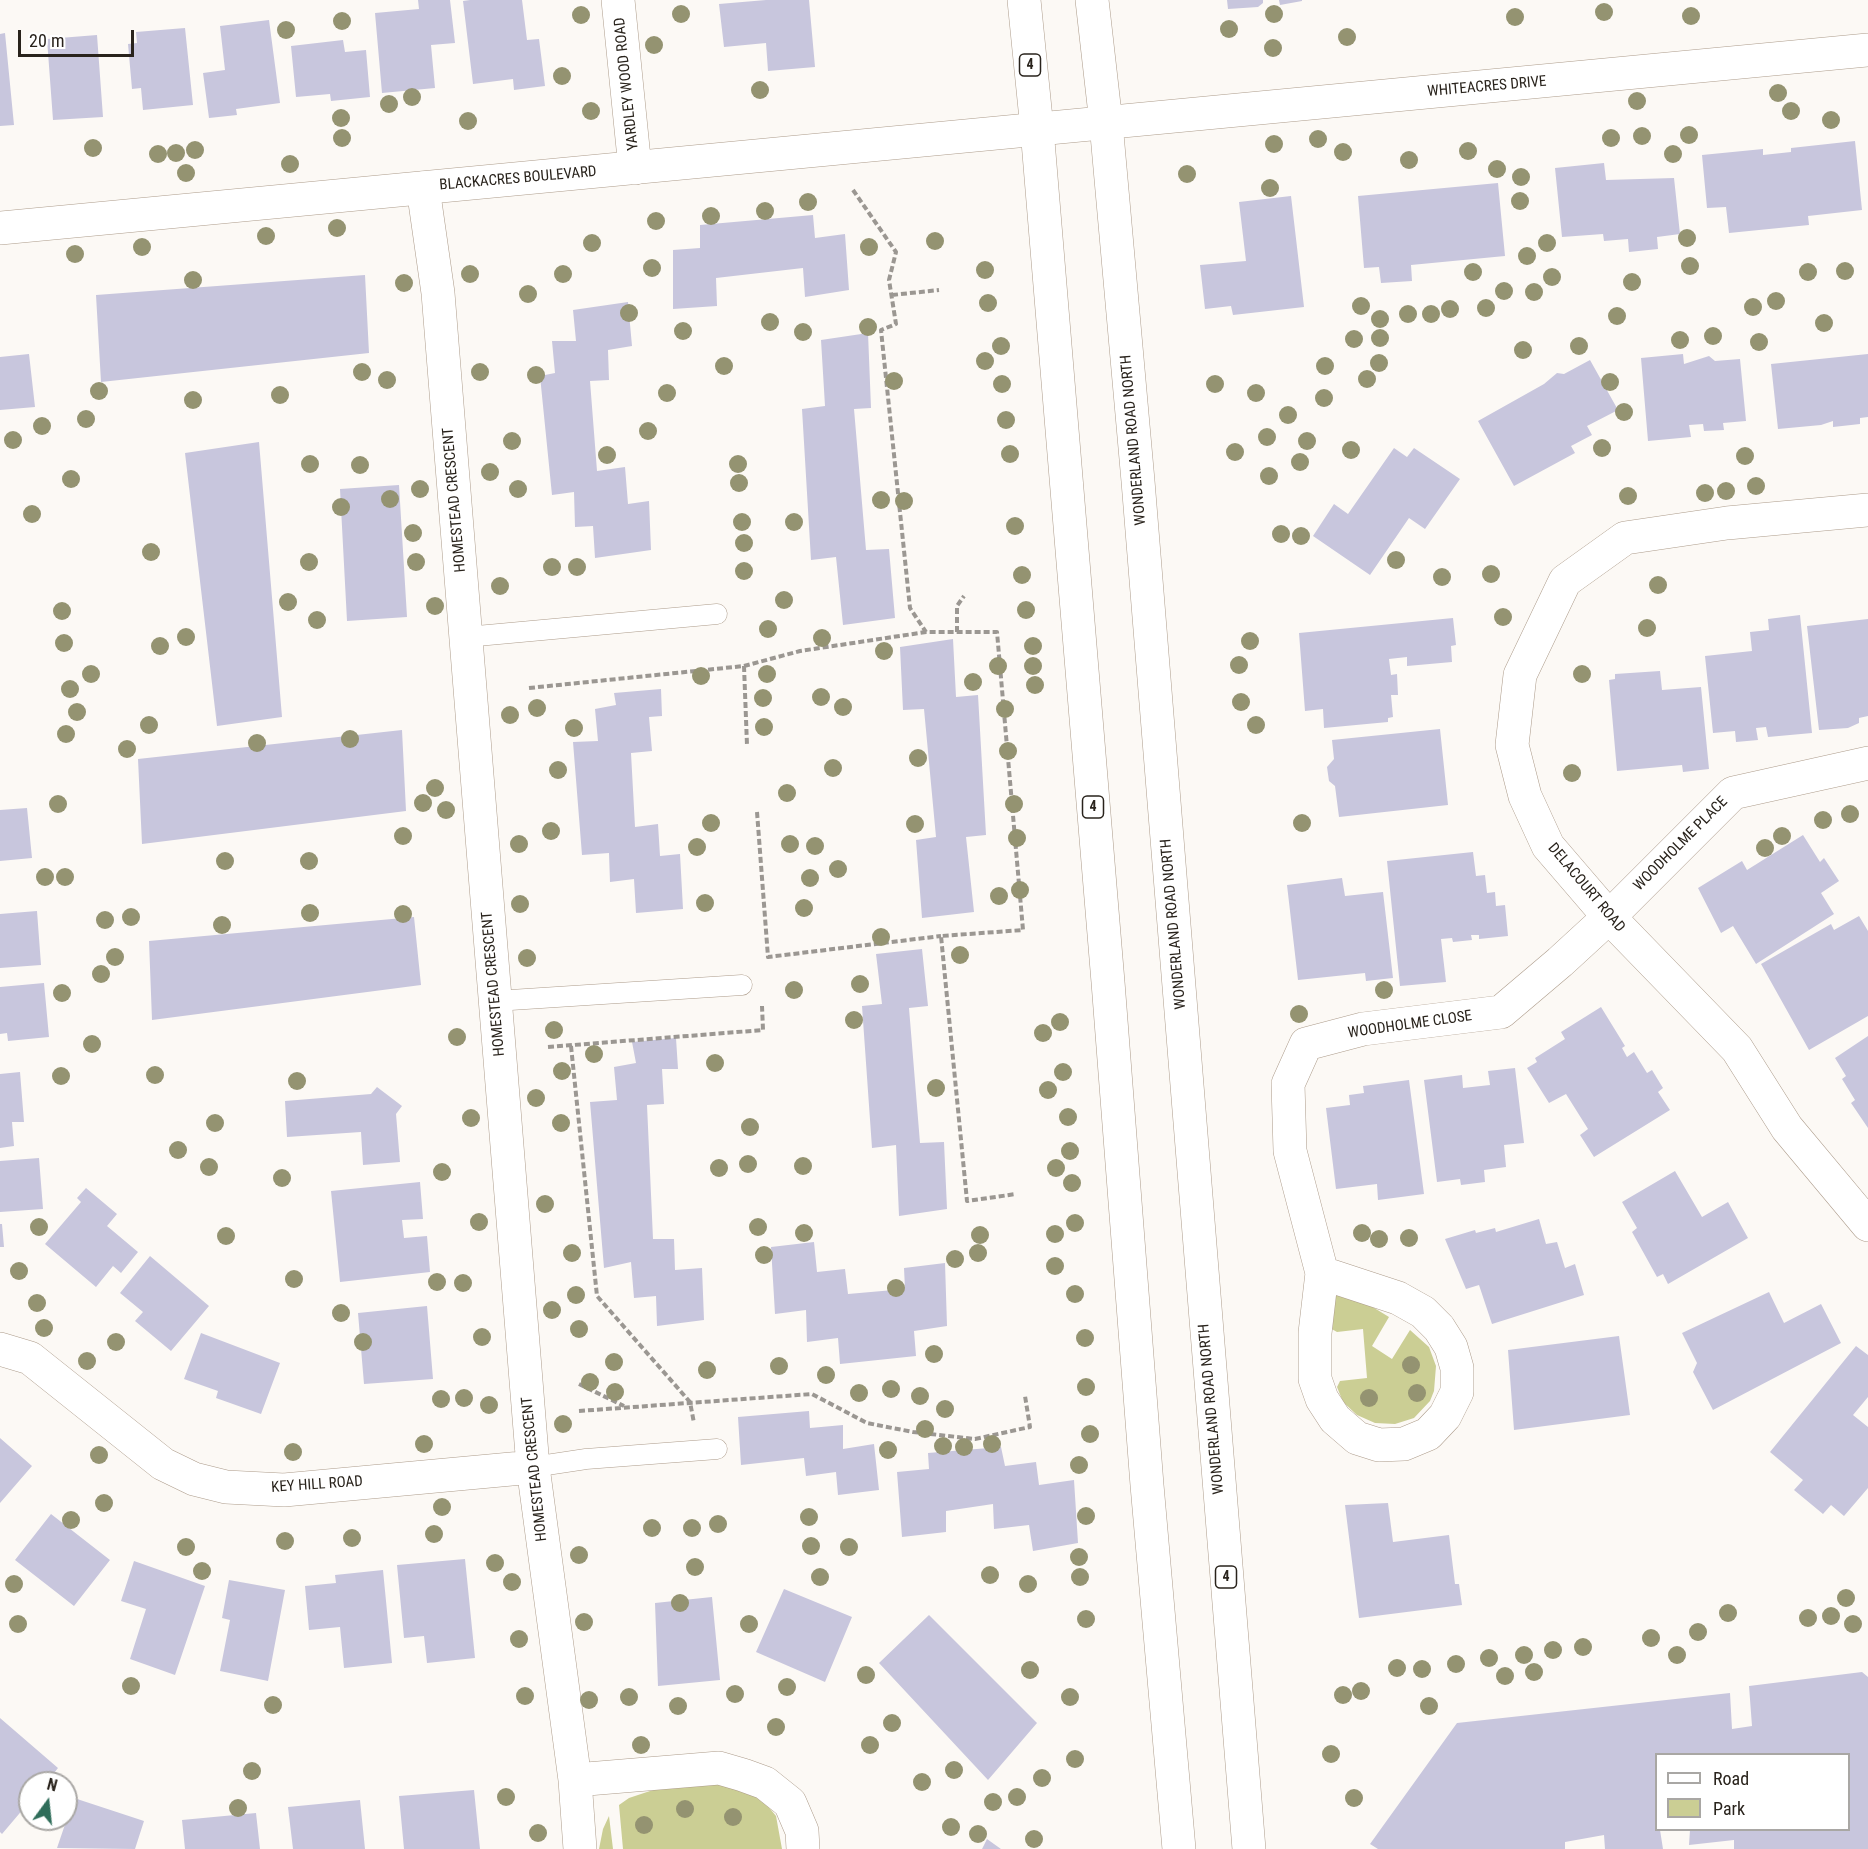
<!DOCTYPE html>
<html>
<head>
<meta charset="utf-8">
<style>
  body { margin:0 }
  #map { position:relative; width:1868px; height:1849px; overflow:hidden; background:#fcf9f5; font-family:"Roboto Condensed",sans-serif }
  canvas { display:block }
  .legend { position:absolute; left:1655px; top:1753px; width:195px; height:78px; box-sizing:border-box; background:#fff; border:2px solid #a9a7a4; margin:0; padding:8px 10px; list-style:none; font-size:18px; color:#29231c }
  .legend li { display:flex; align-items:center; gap:12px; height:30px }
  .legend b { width:30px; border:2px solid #a9a7a4 }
  .north { position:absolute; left:18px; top:1771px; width:60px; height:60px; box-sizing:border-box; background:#fff; border:2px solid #a9a7a4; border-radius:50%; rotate:15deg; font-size:16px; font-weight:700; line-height:24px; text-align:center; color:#29231c }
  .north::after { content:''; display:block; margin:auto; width:21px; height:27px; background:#2f6d5a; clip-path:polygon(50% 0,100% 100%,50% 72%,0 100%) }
  .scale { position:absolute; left:18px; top:30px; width:116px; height:27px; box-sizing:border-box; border:3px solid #29231c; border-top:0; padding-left:8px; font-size:18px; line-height:21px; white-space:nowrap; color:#29231c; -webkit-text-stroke:4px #fff; paint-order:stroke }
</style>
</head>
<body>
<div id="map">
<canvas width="1868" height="1849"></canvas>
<ul class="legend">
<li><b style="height:8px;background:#fff"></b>Road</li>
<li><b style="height:16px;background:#cbce94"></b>Park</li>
</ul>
<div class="north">N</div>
<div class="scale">20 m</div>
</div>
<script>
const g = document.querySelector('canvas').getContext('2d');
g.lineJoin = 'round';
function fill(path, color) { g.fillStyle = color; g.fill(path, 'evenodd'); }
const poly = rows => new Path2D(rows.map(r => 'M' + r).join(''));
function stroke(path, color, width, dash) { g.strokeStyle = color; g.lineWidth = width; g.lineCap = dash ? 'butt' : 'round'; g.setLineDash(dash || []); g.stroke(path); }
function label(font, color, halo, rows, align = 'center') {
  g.font = font + ' "Roboto Condensed",sans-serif'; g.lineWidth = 5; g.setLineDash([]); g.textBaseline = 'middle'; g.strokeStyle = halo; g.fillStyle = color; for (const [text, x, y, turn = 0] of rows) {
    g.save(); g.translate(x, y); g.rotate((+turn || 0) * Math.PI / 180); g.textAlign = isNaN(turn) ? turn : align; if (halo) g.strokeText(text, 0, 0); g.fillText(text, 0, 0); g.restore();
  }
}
const green = poly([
  [1340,1293,1353,1295,1389,1317,1372,1346,1392,1359,1410,1330,1429,1347,1436,1366,1434,1391,1430,1401,1414,1418,1395,1424,1375,1423,1357,1415,1343,1402,1337,1387,1340,1381,1367,1378,1363,1329,1337,1332,1330,1328,1335,1295],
  [716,1782,743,1787,767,1805,776,1816,782,1849,623,1849,619,1805,629,1798,653,1790],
  [609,1816,613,1849,599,1849,603,1829]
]);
const building = poly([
  [418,0,450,0,455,43,431,45,435,88,382,93,375,13,419,9],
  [470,0,522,0,527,40,539,39,545,86,514,90,513,79,473,84,463,1],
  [766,0,809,0,815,67,768,71,766,43,724,47,719,4],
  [1227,0,1263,0,1263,3,1258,7,1228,9],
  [1279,0,1302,0,1302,1,1280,5],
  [269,20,280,103,236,109,237,115,209,118,203,73,225,70,220,26],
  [185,28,193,105,143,110,141,88,132,89,128,44,137,43,136,32],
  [5,33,14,125,0,126,0,34],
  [97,35,103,117,53,120,47,39],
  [343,40,345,52,366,50,370,97,331,101,330,94,296,97,291,46],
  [1855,141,1862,210,1808,216,1809,225,1729,233,1726,207,1707,208,1702,155,1763,149,1763,155,1791,152,1791,148],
  [1604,163,1606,180,1674,178,1680,234,1657,237,1658,249,1629,252,1628,239,1604,241,1603,234,1562,237,1555,168],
  [1498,183,1505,256,1411,265,1412,281,1381,283,1379,267,1364,268,1358,196],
  [1291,196,1304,307,1233,315,1231,306,1205,309,1200,265,1246,261,1239,202],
  [813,215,815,238,845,234,849,290,805,297,803,268,716,278,717,306,673,309,673,250,700,248,700,225],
  [365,275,369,353,101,382,96,295],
  [628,302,632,346,608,350,609,380,590,381,597,471,625,467,628,504,649,501,651,550,595,558,593,526,575,527,574,492,552,495,540,376,555,373,552,341,576,341,573,310],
  [868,333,871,408,854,409,866,550,889,549,895,618,843,625,836,557,811,560,802,409,825,406,821,340],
  [29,354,35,407,0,410,0,357],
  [1683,354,1684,364,1709,356,1715,361,1740,359,1746,421,1723,423,1724,430,1704,431,1703,424,1689,425,1691,437,1648,441,1641,358],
  [1868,354,1868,417,1860,418,1860,424,1833,427,1833,421,1821,425,1778,429,1771,364],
  [1590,360,1618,410,1587,426,1592,435,1571,446,1575,453,1514,486,1478,421,1544,384,1557,373,1564,374],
  [259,442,282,717,217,726,185,453],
  [1394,448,1407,457,1414,448,1460,479,1425,529,1409,518,1370,575,1313,536,1334,504,1348,514],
  [399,485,407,617,347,621,340,489],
  [1800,615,1812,733,1768,737,1766,727,1756,728,1758,740,1736,742,1735,731,1713,733,1705,656,1752,651,1750,632,1769,630,1768,619],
  [1453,618,1456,645,1451,646,1452,662,1407,666,1407,657,1389,659,1391,675,1397,674,1398,695,1391,695,1393,717,1388,718,1388,722,1324,728,1323,709,1305,711,1299,633],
  [1868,619,1868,716,1859,718,1859,723,1848,728,1819,730,1807,626],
  [953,639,956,697,978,695,986,835,966,837,974,912,922,918,916,840,936,837,924,709,903,710,900,647],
  [1660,671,1662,690,1701,687,1709,769,1683,772,1682,765,1617,771,1609,680,1615,679,1615,674],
  [661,689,662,716,649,717,652,751,631,753,635,827,658,824,660,856,680,854,683,909,636,913,634,879,610,882,609,853,582,855,573,742,598,741,595,709,616,705,614,693],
  [1440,729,1448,805,1339,817,1335,786,1329,781,1327,767,1334,759,1332,740],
  [402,730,406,811,142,844,138,759],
  [27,808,32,858,0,861,0,810],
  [1803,835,1820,862,1824,858,1839,881,1821,893,1834,914,1756,964,1733,926,1721,933,1698,888,1742,861,1747,870],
  [1473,852,1476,876,1485,875,1487,893,1495,892,1496,906,1505,905,1508,936,1479,939,1479,935,1471,935,1472,940,1453,942,1452,938,1441,939,1446,982,1400,986,1387,861],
  [1342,878,1345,896,1383,892,1393,978,1366,981,1365,973,1298,980,1287,885],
  [37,911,41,965,0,968,0,914],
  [1859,916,1868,931,1868,1016,1809,1050,1761,964,1831,924,1834,930],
  [414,917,421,985,152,1020,149,941],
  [922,949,928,1006,909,1008,920,1143,944,1142,947,1209,899,1216,896,1145,872,1148,862,1006,882,1004,876,954],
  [44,983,49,1037,8,1041,7,1033,0,1034,0,987],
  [1601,1007,1625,1046,1622,1048,1627,1057,1634,1052,1647,1073,1652,1070,1663,1088,1658,1092,1670,1110,1594,1157,1580,1135,1588,1129,1566,1094,1549,1103,1527,1068,1537,1062,1535,1058,1565,1039,1561,1032],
  [1868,1036,1868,1128,1851,1103,1855,1100,1842,1079,1846,1076,1835,1058],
  [676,1038,678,1069,662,1069,664,1104,647,1105,653,1239,674,1239,675,1270,702,1268,704,1320,657,1326,656,1296,634,1298,631,1262,604,1268,590,1102,617,1100,614,1067,636,1063,632,1042],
  [1515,1068,1524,1143,1504,1145,1506,1167,1484,1170,1485,1182,1461,1185,1460,1179,1437,1182,1424,1080,1462,1075,1463,1088,1490,1085,1488,1071],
  [20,1072,24,1122,12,1122,14,1146,0,1148,0,1074],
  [1409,1080,1424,1194,1378,1200,1377,1184,1336,1189,1326,1108,1350,1105,1349,1095,1364,1093,1363,1086],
  [377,1087,402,1106,396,1114,400,1162,363,1165,361,1132,287,1137,285,1101,371,1094],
  [39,1158,43,1209,0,1212,0,1161],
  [1675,1171,1702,1217,1728,1202,1748,1238,1668,1284,1663,1274,1657,1277,1632,1232,1637,1228,1622,1202],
  [420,1182,423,1219,402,1220,404,1238,427,1236,430,1272,340,1282,331,1191],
  [86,1188,117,1214,107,1226,138,1252,121,1273,113,1266,96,1287,45,1244,81,1202,77,1198],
  [1539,1219,1546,1244,1557,1242,1565,1268,1575,1264,1584,1295,1492,1324,1479,1285,1466,1289,1445,1239,1475,1230,1476,1233,1495,1228,1496,1232],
  [0,1224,2,1224,4,1247,0,1247],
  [814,1242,817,1272,845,1269,848,1294,905,1289,904,1268,945,1263,947,1326,914,1331,916,1356,840,1364,838,1338,807,1342,806,1310,775,1314,771,1247],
  [150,1256,209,1306,171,1351,135,1321,143,1312,120,1293],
  [1769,1292,1784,1323,1821,1304,1841,1343,1713,1410,1693,1372,1697,1363,1682,1333],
  [427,1306,433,1379,364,1384,358,1313],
  [201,1333,280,1363,261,1414,216,1398,218,1391,184,1379],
  [1619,1336,1630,1415,1514,1430,1508,1350],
  [1856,1346,1868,1355,1868,1397,1853,1415,1868,1427,1868,1488,1844,1516,1831,1505,1823,1514,1794,1490,1803,1480,1770,1452],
  [809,1411,810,1428,843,1425,843,1449,874,1444,879,1490,838,1495,836,1472,806,1476,804,1458,741,1465,738,1417],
  [0,1438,32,1466,0,1503],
  [1001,1447,1005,1466,1036,1462,1039,1485,1074,1480,1078,1543,1033,1551,1029,1525,994,1529,993,1504,946,1511,946,1532,902,1537,897,1472,929,1469,928,1453],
  [1388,1503,1393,1542,1449,1535,1455,1584,1459,1584,1462,1605,1359,1618,1345,1505],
  [51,1514,110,1560,74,1606,15,1560],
  [465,1559,475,1658,427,1663,424,1636,404,1638,397,1565],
  [134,1561,205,1586,175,1675,130,1659,146,1609,121,1601],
  [383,1570,392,1663,344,1668,340,1627,309,1630,305,1586,336,1583,335,1575],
  [229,1580,285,1590,268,1681,220,1671,230,1620,222,1618],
  [784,1589,852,1617,825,1682,756,1652],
  [712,1597,720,1680,658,1686,655,1603],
  [929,1615,1037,1723,988,1780,879,1663],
  [1862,1672,1868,1677,1868,1849,1734,1849,1734,1840,1689,1845,1690,1830,1848,1830,1848,1754,1656,1754,1656,1830,1660,1830,1663,1849,1605,1849,1604,1835,1565,1842,1565,1849,1378,1849,1370,1844,1457,1723,1730,1693,1732,1729,1752,1726,1749,1686],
  [0,1718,58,1768,46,1783,30,1783,30,1801,2,1834,0,1832],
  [474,1790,480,1849,404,1849,399,1796],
  [74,1798,144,1821,135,1849,57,1848],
  [360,1800,365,1849,293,1849,288,1807],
  [256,1813,260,1849,185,1849,182,1820],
  [987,1839,1001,1849,982,1849]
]);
const path = poly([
  [853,190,896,252,889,280,896,324,881,330,910,608,926,632,997,632,1023,930,941,936,967,1201,1016,1194],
  [892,295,939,290],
  [957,632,957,606,964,596],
  [744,666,747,745],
  [529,688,744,666,800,651,926,632],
  [757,812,768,957,941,936],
  [571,1046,597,1296,690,1402,694,1423],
  [548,1047,763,1030,762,1006],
  [579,1384,624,1406],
  [579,1411,812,1394,867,1423,913,1432,975,1439,1030,1427,1025,1396]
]);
const lane = poly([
  [466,637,717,614],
  [495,1001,742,985],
  [533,1467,586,1459,717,1449]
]);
const street = poly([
  [618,0,635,168],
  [423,188,438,293,533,1467,575,1780,580,1849],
  [1868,510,1727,523,1625,538,1565,581,1520,675,1512,745,1525,796,1548,846,1609,917,1737,1049,1787,1128,1868,1225],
  [1322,1273,1398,1298,1423,1312,1439,1328,1451,1347,1457,1368,1457,1392,1445,1416,1428,1434,1404,1444,1379,1445,1357,1438,1335,1419,1322,1399,1315,1379,1315,1333,1322,1273,1290,1151,1288,1084,1306,1044,1363,1029,1501,1012,1560,962,1609,917,1733,793,1868,763],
  [0,1349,30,1358,163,1464,194,1479,226,1487,284,1490,533,1467],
  [575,1780,719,1768,743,1775,765,1783,790,1803,802,1831,803,1849]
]);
const secondary = poly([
  [0,228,1868,50]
]);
const primary = poly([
  [1024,0,1037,129,1108,982,1147,1485,1179,1849],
  [1092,0,1106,123,1138,481,1249,1849]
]);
const trees = [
  [1604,12],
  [681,14],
  [1274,14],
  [581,15],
  [1691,16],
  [1515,17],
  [342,21],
  [1229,29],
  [286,30],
  [1347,37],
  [654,45],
  [1273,48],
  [562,76],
  [760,90],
  [1778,93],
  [412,97],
  [1637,101],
  [389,104],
  [591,111],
  [1791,111],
  [341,118],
  [1831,120],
  [468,121],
  [1689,135],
  [1642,136],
  [342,138],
  [1611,138],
  [1318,139],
  [1274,144],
  [93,148],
  [195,150],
  [1468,151],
  [1343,152],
  [176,153],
  [158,154],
  [1673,154],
  [1409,160],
  [290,164],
  [1497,169],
  [186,173],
  [1187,174],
  [1521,177],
  [1270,188],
  [1520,201],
  [808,202],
  [765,211],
  [711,216],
  [656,221],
  [337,228],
  [266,236],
  [1687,238],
  [935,241],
  [592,243],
  [1547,243],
  [142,247],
  [869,247],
  [75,254],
  [1527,256],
  [1690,266],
  [652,268],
  [985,270],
  [1845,271],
  [1473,272],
  [1808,272],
  [470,274],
  [563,274],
  [1552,277],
  [193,280],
  [1632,282],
  [404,283],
  [1504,291],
  [1534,292],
  [528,294],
  [1776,301],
  [988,303],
  [1361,306],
  [1753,307],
  [1486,308],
  [1450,309],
  [629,313],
  [1408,314],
  [1431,314],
  [1617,316],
  [1380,319],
  [770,322],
  [1824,323],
  [868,327],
  [683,331],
  [803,332],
  [1713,336],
  [1380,338],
  [1354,339],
  [1680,340],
  [1759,342],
  [1001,346],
  [1579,346],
  [1523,350],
  [985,361],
  [1379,363],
  [724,366],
  [1325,366],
  [362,372],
  [480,372],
  [536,375],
  [1367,379],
  [387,380],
  [894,381],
  [1610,382],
  [1002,384],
  [1215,384],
  [99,391],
  [667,393],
  [1256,393],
  [280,395],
  [1324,398],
  [193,400],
  [1624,412],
  [1288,415],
  [86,419],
  [1006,420],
  [42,426],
  [648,431],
  [1267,437],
  [13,440],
  [512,441],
  [1307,441],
  [1602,448],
  [1351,450],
  [1235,452],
  [1010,454],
  [607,455],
  [1745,456],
  [1300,462],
  [310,464],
  [738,464],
  [360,465],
  [490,472],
  [1269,476],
  [71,479],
  [739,483],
  [1756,486],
  [420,489],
  [518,489],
  [1726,491],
  [1705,493],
  [1628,496],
  [390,499],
  [881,500],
  [904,501],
  [341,507],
  [32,514],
  [742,522],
  [794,522],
  [1015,526],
  [413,533],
  [1281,534],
  [1301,536],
  [744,543],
  [151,552],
  [1396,560],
  [309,562],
  [416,562],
  [552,567],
  [577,567],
  [744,571],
  [1491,574],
  [1022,575],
  [1442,577],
  [1658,585],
  [500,586],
  [784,600],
  [288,602],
  [435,606],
  [1026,610],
  [62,611],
  [1503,617],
  [317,620],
  [1647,628],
  [768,629],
  [186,637],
  [822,638],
  [1250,641],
  [64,643],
  [160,646],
  [1033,646],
  [884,651],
  [1239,665],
  [998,666],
  [1033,666],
  [91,674],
  [767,674],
  [1582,674],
  [701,676],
  [973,682],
  [1035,685],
  [70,689],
  [821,697],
  [763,698],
  [1241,702],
  [843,707],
  [537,708],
  [1005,709],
  [77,712],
  [510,715],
  [149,725],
  [1256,725],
  [764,727],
  [574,728],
  [66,734],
  [350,739],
  [257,743],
  [127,749],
  [1008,751],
  [918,758],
  [833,768],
  [558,770],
  [1572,773],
  [435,788],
  [787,793],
  [423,803],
  [58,804],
  [1014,804],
  [446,810],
  [1850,814],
  [1823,820],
  [711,823],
  [1302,823],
  [915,824],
  [551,831],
  [403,836],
  [1782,836],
  [1017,838],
  [519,844],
  [790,844],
  [815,846],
  [697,847],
  [1765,848],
  [225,861],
  [309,861],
  [838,869],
  [45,877],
  [65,877],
  [810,878],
  [1020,890],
  [999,896],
  [705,903],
  [520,904],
  [804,908],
  [310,913],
  [403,914],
  [131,917],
  [105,920],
  [222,925],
  [881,937],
  [960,955],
  [115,957],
  [527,958],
  [101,974],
  [860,984],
  [794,990],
  [1384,990],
  [62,993],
  [1299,1014],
  [854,1020],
  [1060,1022],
  [554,1030],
  [1043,1033],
  [457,1037],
  [92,1044],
  [594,1054],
  [715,1063],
  [562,1071],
  [1063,1072],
  [155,1075],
  [61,1076],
  [297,1081],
  [936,1088],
  [1048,1090],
  [536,1098],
  [1068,1117],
  [471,1118],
  [215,1123],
  [561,1123],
  [750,1127],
  [178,1150],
  [1070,1151],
  [748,1164],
  [803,1166],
  [209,1167],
  [719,1168],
  [1056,1168],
  [442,1172],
  [282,1178],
  [1072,1183],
  [545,1204],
  [479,1222],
  [1075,1223],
  [39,1227],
  [758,1227],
  [804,1233],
  [1362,1233],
  [1055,1234],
  [980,1235],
  [226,1236],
  [1409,1238],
  [1379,1239],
  [572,1253],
  [978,1253],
  [764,1255],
  [955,1259],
  [1055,1266],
  [19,1271],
  [294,1279],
  [437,1282],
  [463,1283],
  [896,1288],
  [1075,1294],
  [576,1295],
  [37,1303],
  [552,1310],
  [341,1313],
  [44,1328],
  [579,1329],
  [482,1337],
  [1085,1338],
  [116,1342],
  [363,1342],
  [934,1354],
  [87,1361],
  [614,1362],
  [1411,1365],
  [779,1366],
  [707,1370],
  [826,1375],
  [590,1382],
  [1086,1387],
  [891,1389],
  [615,1392],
  [859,1393],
  [1417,1393],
  [920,1396],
  [464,1398],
  [1369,1398],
  [441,1399],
  [489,1405],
  [945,1409],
  [563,1424],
  [925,1429],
  [1090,1434],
  [424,1444],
  [992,1444],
  [943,1446],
  [964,1447],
  [888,1450],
  [293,1452],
  [99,1455],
  [1079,1465],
  [104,1503],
  [442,1507],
  [1086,1516],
  [809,1517],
  [71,1520],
  [718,1524],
  [652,1528],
  [692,1528],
  [434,1534],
  [352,1538],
  [285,1541],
  [811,1546],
  [186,1547],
  [849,1547],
  [579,1555],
  [1079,1557],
  [495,1563],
  [695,1567],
  [202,1571],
  [990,1575],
  [820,1577],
  [1080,1577],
  [512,1582],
  [14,1584],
  [1028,1584],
  [1846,1598],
  [680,1603],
  [1728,1613],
  [1831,1616],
  [1808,1618],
  [1086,1619],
  [584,1622],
  [18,1624],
  [749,1624],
  [1853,1624],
  [1698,1632],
  [1651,1638],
  [519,1639],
  [1583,1647],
  [1553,1650],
  [1524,1655],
  [1677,1655],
  [1489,1658],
  [1456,1664],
  [1397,1668],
  [1422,1669],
  [1030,1670],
  [1534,1672],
  [866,1675],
  [1505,1676],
  [131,1686],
  [787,1687],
  [1361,1691],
  [735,1694],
  [1343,1695],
  [525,1696],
  [629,1697],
  [1070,1697],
  [589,1700],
  [273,1705],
  [678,1706],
  [1429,1706],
  [892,1723],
  [776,1727],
  [641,1745],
  [870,1745],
  [1331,1754],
  [1075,1759],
  [954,1770],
  [252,1771],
  [1042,1778],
  [922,1782],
  [506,1797],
  [1017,1797],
  [1354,1798],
  [993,1802],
  [238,1808],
  [685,1809],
  [733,1817],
  [644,1825],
  [951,1827],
  [538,1833],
  [978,1834],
  [1034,1839]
];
const shields = [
  [1030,65,21],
  [1093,807,21],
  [1226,1577,21]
];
const shieldNames = [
  ["4",1030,65],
  ["4",1093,807],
  ["4",1226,1577]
];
const streetNames = [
  ["YARDLEY WOOD ROAD",627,84,-96],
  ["WHITEACRES DRIVE",1487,87,-5],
  ["BLACKACRES BOULEVARD",518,179,-5],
  ["WONDERLAND ROAD NORTH",1134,440,-95],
  ["HOMESTEAD CRESCENT",455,500,-95],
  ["WOODHOLME PLACE",1681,844,-45],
  ["DELACOURT ROAD",1586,888,50],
  ["WONDERLAND ROAD NORTH",1174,924,-95],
  ["HOMESTEAD CRESCENT",494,984,-95],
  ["WOODHOLME CLOSE",1410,1025,-8],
  ["WONDERLAND ROAD NORTH",1212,1409,-95],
  ["HOMESTEAD CRESCENT",535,1469,-96],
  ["KEY HILL ROAD",317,1485,-4]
];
fill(green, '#cbce94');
fill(building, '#c8c6dd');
stroke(lane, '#ad9c8b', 21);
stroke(street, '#ad9c8b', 34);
stroke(secondary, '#ad9c8b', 34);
stroke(primary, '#ad9c8b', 34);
stroke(path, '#9b9792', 4, [6, 3]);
stroke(lane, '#fff', 20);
stroke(street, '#fff', 33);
stroke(secondary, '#fff', 33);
stroke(primary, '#fff', 33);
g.fillStyle = '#949371';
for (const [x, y] of trees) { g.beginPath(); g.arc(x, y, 9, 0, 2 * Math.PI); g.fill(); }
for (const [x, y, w] of shields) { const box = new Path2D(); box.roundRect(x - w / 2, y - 11, w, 22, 4.5); g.fillStyle = '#fff'; g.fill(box); stroke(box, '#29231c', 1.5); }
label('bold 14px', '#29231c', null, shieldNames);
label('15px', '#29231c', '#fff', streetNames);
</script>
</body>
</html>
